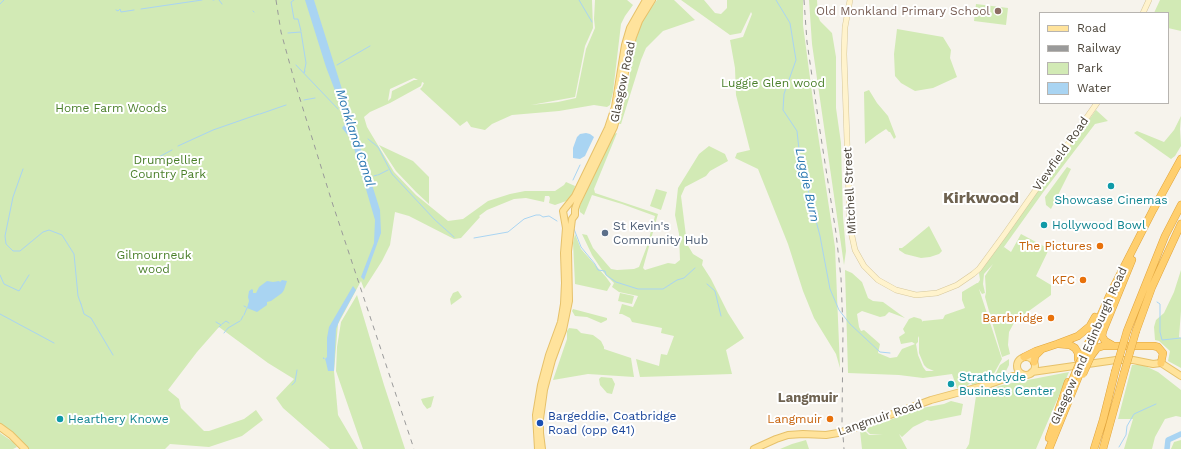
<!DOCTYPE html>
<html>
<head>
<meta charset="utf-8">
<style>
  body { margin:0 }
  #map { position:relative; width:1181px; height:449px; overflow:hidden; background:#f6f3ec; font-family:"Work Sans",sans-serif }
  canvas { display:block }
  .legend { position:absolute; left:1039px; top:12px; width:130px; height:92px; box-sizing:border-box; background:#fff; border:1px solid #b7b4b0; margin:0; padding:5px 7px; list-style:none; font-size:12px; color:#4b4439 }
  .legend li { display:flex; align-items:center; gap:8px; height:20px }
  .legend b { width:20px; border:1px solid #b7b4b0 }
</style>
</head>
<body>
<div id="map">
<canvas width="1181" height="449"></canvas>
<ul class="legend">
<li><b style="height:5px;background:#ffe39c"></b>Road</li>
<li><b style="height:5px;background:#9a9a9a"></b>Railway</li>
<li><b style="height:11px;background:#d2eab5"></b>Park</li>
<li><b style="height:11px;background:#a9d4f2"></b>Water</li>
</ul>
</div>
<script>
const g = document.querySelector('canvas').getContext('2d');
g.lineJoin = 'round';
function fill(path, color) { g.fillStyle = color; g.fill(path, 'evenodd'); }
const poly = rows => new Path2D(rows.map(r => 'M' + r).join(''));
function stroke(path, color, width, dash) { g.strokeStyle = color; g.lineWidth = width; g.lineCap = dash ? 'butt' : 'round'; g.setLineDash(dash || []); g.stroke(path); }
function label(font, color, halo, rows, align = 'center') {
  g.font = font + ' "Work Sans",sans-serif'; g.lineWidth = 4; g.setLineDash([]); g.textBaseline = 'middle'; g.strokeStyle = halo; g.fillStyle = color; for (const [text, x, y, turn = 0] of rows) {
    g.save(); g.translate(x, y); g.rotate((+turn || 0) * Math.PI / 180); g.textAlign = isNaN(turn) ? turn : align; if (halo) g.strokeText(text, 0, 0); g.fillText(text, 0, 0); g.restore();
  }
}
const green = poly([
  [0,0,592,0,593,28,585,46,575,97,531,105,558,102,576,98,586,49,595,28,594,19,595,0,627,0,633,5,625,16,621,24,613,92,610,105,607,107,594,105,559,111,512,115,492,124,485,130,471,127,467,121,460,126,456,122,420,89,422,87,424,83,422,82,421,86,390,103,370,112,364,117,367,127,394,172,416,195,448,221,463,219,488,201,510,194,525,191,555,191,564,185,566,182,575,186,573,194,569,200,555,205,549,203,550,198,549,196,545,196,544,202,526,198,514,199,487,210,479,216,480,217,461,238,454,239,409,216,395,212,390,245,382,261,364,289,361,281,338,324,334,371,338,415,358,449,330,449,283,408,276,398,294,379,268,363,219,327,197,352,168,390,179,399,181,408,204,431,209,431,244,419,256,410,263,420,242,436,209,447,170,444,165,449,27,449,0,424],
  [414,78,418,80,414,80,392,91,391,98,388,101,390,89],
  [657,0,674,0,695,20,663,31,646,48,641,60,621,124,619,124,628,86,635,42,643,19],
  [681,0,704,0,715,13,721,14,727,8,727,0,803,0,803,25,814,108,835,247,840,368,836,354,814,318,803,291,788,244,758,169,735,158,737,153,750,150,736,95,735,68,730,40,743,37,752,14,751,12,741,33,730,35],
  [809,0,817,0,818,16,820,21,832,33,836,57,836,108,841,143,843,217,846,251,844,265,812,44],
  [1160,0,1181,0,1181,31,1168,28,1168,13,1154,13],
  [976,4,1008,8,1006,25,974,21],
  [897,29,943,37,951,50,950,58,957,77,933,88,915,91,901,83,895,76,894,54],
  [869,90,877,103,888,116,896,137,894,139,890,132,889,132,886,129,877,135,865,144,864,92],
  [1096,110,1108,121,1095,124,1044,191,1001,251,1004,247,1011,252,1021,234,1049,249,1036,276,1051,285,1051,295,1015,321,1009,332,1008,345,1010,354,1002,357,985,297,986,292,985,276,993,264,984,274,983,284,985,293,982,294,979,289,1002,359,992,377,994,377,1000,365,1009,359,1009,365,1006,371,1001,374,997,379,973,385,978,383,972,385,971,382,967,386,957,388,952,374,923,378,899,375,848,373,845,270,852,273,862,282,868,298,873,301,883,302,905,318,889,312,885,316,880,317,862,311,857,314,859,327,861,331,864,330,880,344,878,353,890,358,897,357,902,349,915,344,912,342,901,344,899,337,905,333,903,329,909,319,914,317,921,319,923,322,923,321,943,319,945,315,965,308,962,300,962,292,977,283,978,283,980,280,979,273],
  [918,336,919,338,919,353,924,365,927,368,934,371,926,371,923,367,918,355,916,344,918,342],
  [1181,116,1180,129,1181,146,1175,156,1171,159,1134,133,1137,131,1164,142,1174,130],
  [617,133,594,189,595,193,658,214,643,268,645,270,668,263,675,264,680,260,679,234,675,215,678,188,699,154,709,146,725,154,728,161,710,171,706,176,685,187,681,196,687,244,693,254,703,260,702,265,711,279,728,313,744,338,726,350,732,374,640,377,636,359,659,366,661,354,667,355,674,336,661,333,662,328,632,322,630,318,622,314,619,314,622,304,633,307,638,296,619,292,612,287,614,283,604,273,592,255,582,234,587,235,593,248,611,269,617,270,634,269,639,267,647,246,655,216,622,204,592,195,584,215,580,212,579,207,614,134],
  [379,145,413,161,429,177,429,204,416,192,396,171],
  [1067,167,1071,169,1051,209,1046,205,1045,197],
  [656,189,667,192,661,210,650,206],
  [929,226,941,249,942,251,939,254,930,257,921,258,905,254,899,250,899,248,902,248,906,245],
  [575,234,581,249,606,277,611,284,607,291,575,284,573,243],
  [1181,270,1181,311,1179,337,1181,338,1181,368,1168,361,1170,351,1159,341,1155,340,1154,327,1156,320,1164,313,1174,292],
  [458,291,462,297,451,305,450,299,453,293],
  [620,293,634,296,632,304,618,301],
  [357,295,384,385,405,449,363,449,336,371,337,347,341,322],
  [573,309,607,318,607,320,601,323,587,317,575,316,572,311],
  [569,328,577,329,581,333,593,335,601,341,604,347,604,349,631,358,634,377,588,374,553,380,567,339,567,331],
  [1132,365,1143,365,1158,372,1181,390,1181,417,1176,416,1165,419,1155,437,1152,449,1124,449,1133,419,1118,419],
  [1069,372,1036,449,966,449,969,444,976,396,990,393,991,388,1007,384],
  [601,377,612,378,615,384,612,394,607,393,600,385,599,379],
  [434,396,431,407,427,409,423,404,421,399],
  [951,401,963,404,961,415,931,421,927,420,913,427,902,437,899,434,907,449,862,449,860,431,865,431,869,435,883,434,870,434,865,429,922,408,944,404],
  [0,433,13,442,17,447,13,449,0,449],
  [806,440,809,449,780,449,792,444],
  [1181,440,1181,449,1171,449,1174,442]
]);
const water = poly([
  [305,0,314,0,380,210,381,233,364,280,361,277,374,243,375,220,354,148,350,138,342,128,346,123,342,109,326,67],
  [586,133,590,134,594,137,585,156,580,159,573,158,573,148,577,137,580,134],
  [282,280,287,281,284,290,282,293,271,301,267,302,267,305,257,312,247,308,249,301,248,297,249,291,252,289,253,290,253,293,256,293,259,287,267,281,273,282,279,281,280,282],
  [353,286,356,290,340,319,336,329,334,371,328,371,326,362,325,359,323,359,323,357,325,359,327,357,327,338,329,327]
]);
const stream = poly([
  [213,0,214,0],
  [219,0,222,4],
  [294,0,291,2,294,19,298,19,301,31],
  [579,0,592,22],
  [776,0,790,23,796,60,784,94,783,110,797,131,800,159,820,236,830,289,839,310,850,324,880,352,890,353],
  [0,4,4,0],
  [141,9,202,0],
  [116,10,118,11,120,9,121,12,134,10],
  [253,11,254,12],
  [288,33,301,32,306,63,304,73,305,71],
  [296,65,338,109],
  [337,65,370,46],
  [304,100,315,98],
  [260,114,286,105],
  [368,139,378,147,392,174,435,220,454,237],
  [178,146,213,130,259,114],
  [157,158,172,150],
  [23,169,13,197,5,236,6,244,13,251,20,251,43,232,49,230,62,235,74,254,78,296,81,304],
  [378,175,388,170],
  [374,176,377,175],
  [573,180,580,165],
  [574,229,581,247,595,264,598,270,605,271,606,275,616,282,638,289,663,289,677,280,684,278,695,268],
  [474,238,508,232,524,219,536,215,540,215,543,217,549,216,557,221],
  [0,275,4,284,19,291,29,275],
  [707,284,715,291,721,316],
  [1157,302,1160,304,1160,332,1162,340,1181,338],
  [81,304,84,314,91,318,113,355],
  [244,306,246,307],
  [0,314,54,343],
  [244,315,247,308],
  [241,320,243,316],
  [216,322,221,325],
  [222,324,226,321,229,323],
  [219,327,221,325],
  [224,333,228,328,240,321],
  [292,385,295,382,297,370],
  [1119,447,1126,435,1127,426,1134,414,1156,404]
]);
const river = poly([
  [1167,449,1168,440,1181,434]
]);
const secondary = poly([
  [850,0,845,27,844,54,850,227,855,250,864,266,878,280,896,290,916,295,937,293,957,285,973,274,979,269,1004,235,1097,103],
  [1143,13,1149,0]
]);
const primary = poly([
  '1017 366a9 9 0 1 1 18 0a9 9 0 1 1-18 0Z',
  [1032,372,1116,360,1133,360,1153,364,1161,363,1181,376],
  [0,427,11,435,25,449],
  [849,430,931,400,990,384,1013,376,1024,375],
  [538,449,536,415,541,385,549,355,561,322,564,304,565,283,564,253,566,228,563,211,575,196,608,128,615,107,625,45,630,28,646,0],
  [542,449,540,433,540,419,544,390,552,360,563,330,569,301,568,251,572,219,575,215,575,209,577,203,614,127,619,109,628,54,633,37,639,21,652,0],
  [754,449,776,439,788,435,803,434,826,435,838,433]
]);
const highway = poly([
  [1127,331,1165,236,1181,205],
  [1136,331,1152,287,1181,224],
  [1059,344,1070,345,1075,348,1078,353,1078,359],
  [1112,345,1105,341,1102,336,1103,331,1132,260],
  [1088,356,1103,320],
  [1091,356,1097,348,1103,346,1154,346,1158,347,1163,353,1161,363],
  [1024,357,1036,351,1057,344,1078,336,1090,326,1095,317],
  [1082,357,1112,290,1153,210,1181,159],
  [1034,362,1035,356,1041,350],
  [1049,438,1068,382],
  [1049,449,1080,373],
  [1094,449,1103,420,1115,372],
  [1103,449,1124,373]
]);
const rail = poly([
  [276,0,281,32,295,83,332,202,414,449],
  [804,0,807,42,820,131,836,233,841,278,843,329,842,422,844,449]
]);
const primaryBridge = poly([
  [838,433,849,430]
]);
const highwayBridge = poly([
  [1115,372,1127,331],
  [1124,373,1136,331],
  [1083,374,1091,356],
  [1071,383,1082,357]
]);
const markers = [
  [998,11,4,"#8d6e63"],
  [1111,186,4,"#0f9aa8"],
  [1044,225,4,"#0f9aa8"],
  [605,233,4,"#5c6f8a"],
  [1100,246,4,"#e8710a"],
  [1083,280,4,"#e8710a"],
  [1051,318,4,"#e8710a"],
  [951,384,4,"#0f9aa8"],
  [60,419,4,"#0f9aa8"],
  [830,419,4,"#e8710a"],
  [540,423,4,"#1a4fb4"]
];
const educationNames = [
  ["Old Monkland Primary School",990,11]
];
const streetNames = [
  ["Glasgow Road",623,82,-78],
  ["Viewfield Road",1061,154,-55],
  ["Mitchell Street",850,191,-93],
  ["Glasgow and Edinburgh Road",1089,346,-66],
  ["Langmuir Road",880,418,-19]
];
const parkNames = [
  ["Luggie Glen wood",773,83],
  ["Home Farm Woods",111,108],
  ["Drumpellier",168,160],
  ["Country Park",168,174],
  ["Gilmourneuk",154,255],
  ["wood",154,269]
];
const cultureNames = [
  ["Showcase Cinemas",1111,200,"center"],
  ["Hollywood Bowl",1052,225],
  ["Strathclyde",959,377],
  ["Business Center",959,391],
  ["Hearthery Knowe",68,419]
];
const serviceNames = [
  ["St Kevin's",613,226],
  ["Community Hub",613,240]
];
const foodNames = [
  ["The Pictures",1092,246],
  ["KFC",1075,280],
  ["Barrbridge",1043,318],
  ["Langmuir",822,419]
];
const transitNames = [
  ["Bargeddie, Coatbridge",548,416],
  ["Road (opp 641)",548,430]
];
const waterNames = [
  ["Monkland Canal",355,138,72],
  ["Luggie Burn",807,185,78]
];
const neighbourhoodNames = [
  ["Langmuir",808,398]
];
const districtNames = [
  ["Kirkwood",981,198]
];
fill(green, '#d2eab5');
fill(water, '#a9d4f2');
stroke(stream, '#a9d4f2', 1);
stroke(river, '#a9d4f2', 5.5);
stroke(secondary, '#d6c79b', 6);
stroke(primary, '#e6c16a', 8);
stroke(highway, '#e0a43c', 8);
stroke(secondary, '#fff3cd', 5);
stroke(primary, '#ffe39c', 6);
stroke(highway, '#ffcf6e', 7);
stroke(rail, '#9a9a9a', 1, [5, 5]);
stroke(primaryBridge, '#e6c16a', 8, []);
stroke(highwayBridge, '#e0a43c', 8, []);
stroke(primaryBridge, '#ffe39c', 6);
stroke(highwayBridge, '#ffcf6e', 7);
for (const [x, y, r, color] of markers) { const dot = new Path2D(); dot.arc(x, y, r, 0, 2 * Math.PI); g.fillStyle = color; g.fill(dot); stroke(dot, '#fff', 1.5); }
label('12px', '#785e54', '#fff', educationNames, 'right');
label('12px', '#4b4439', '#fff', streetNames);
label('12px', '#4a7f2a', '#fff', parkNames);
label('12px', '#0d838f', '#fff', cultureNames, 'left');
label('12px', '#4e5e75', '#fff', serviceNames, 'left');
label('12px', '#c56008', '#fff', foodNames, 'right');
label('12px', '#164399', '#fff', transitNames, 'left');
label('italic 13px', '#2e7ab2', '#fff', waterNames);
label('bold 13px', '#6e6250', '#fff', neighbourhoodNames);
label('bold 16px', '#6e6250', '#fff', districtNames);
</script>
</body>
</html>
